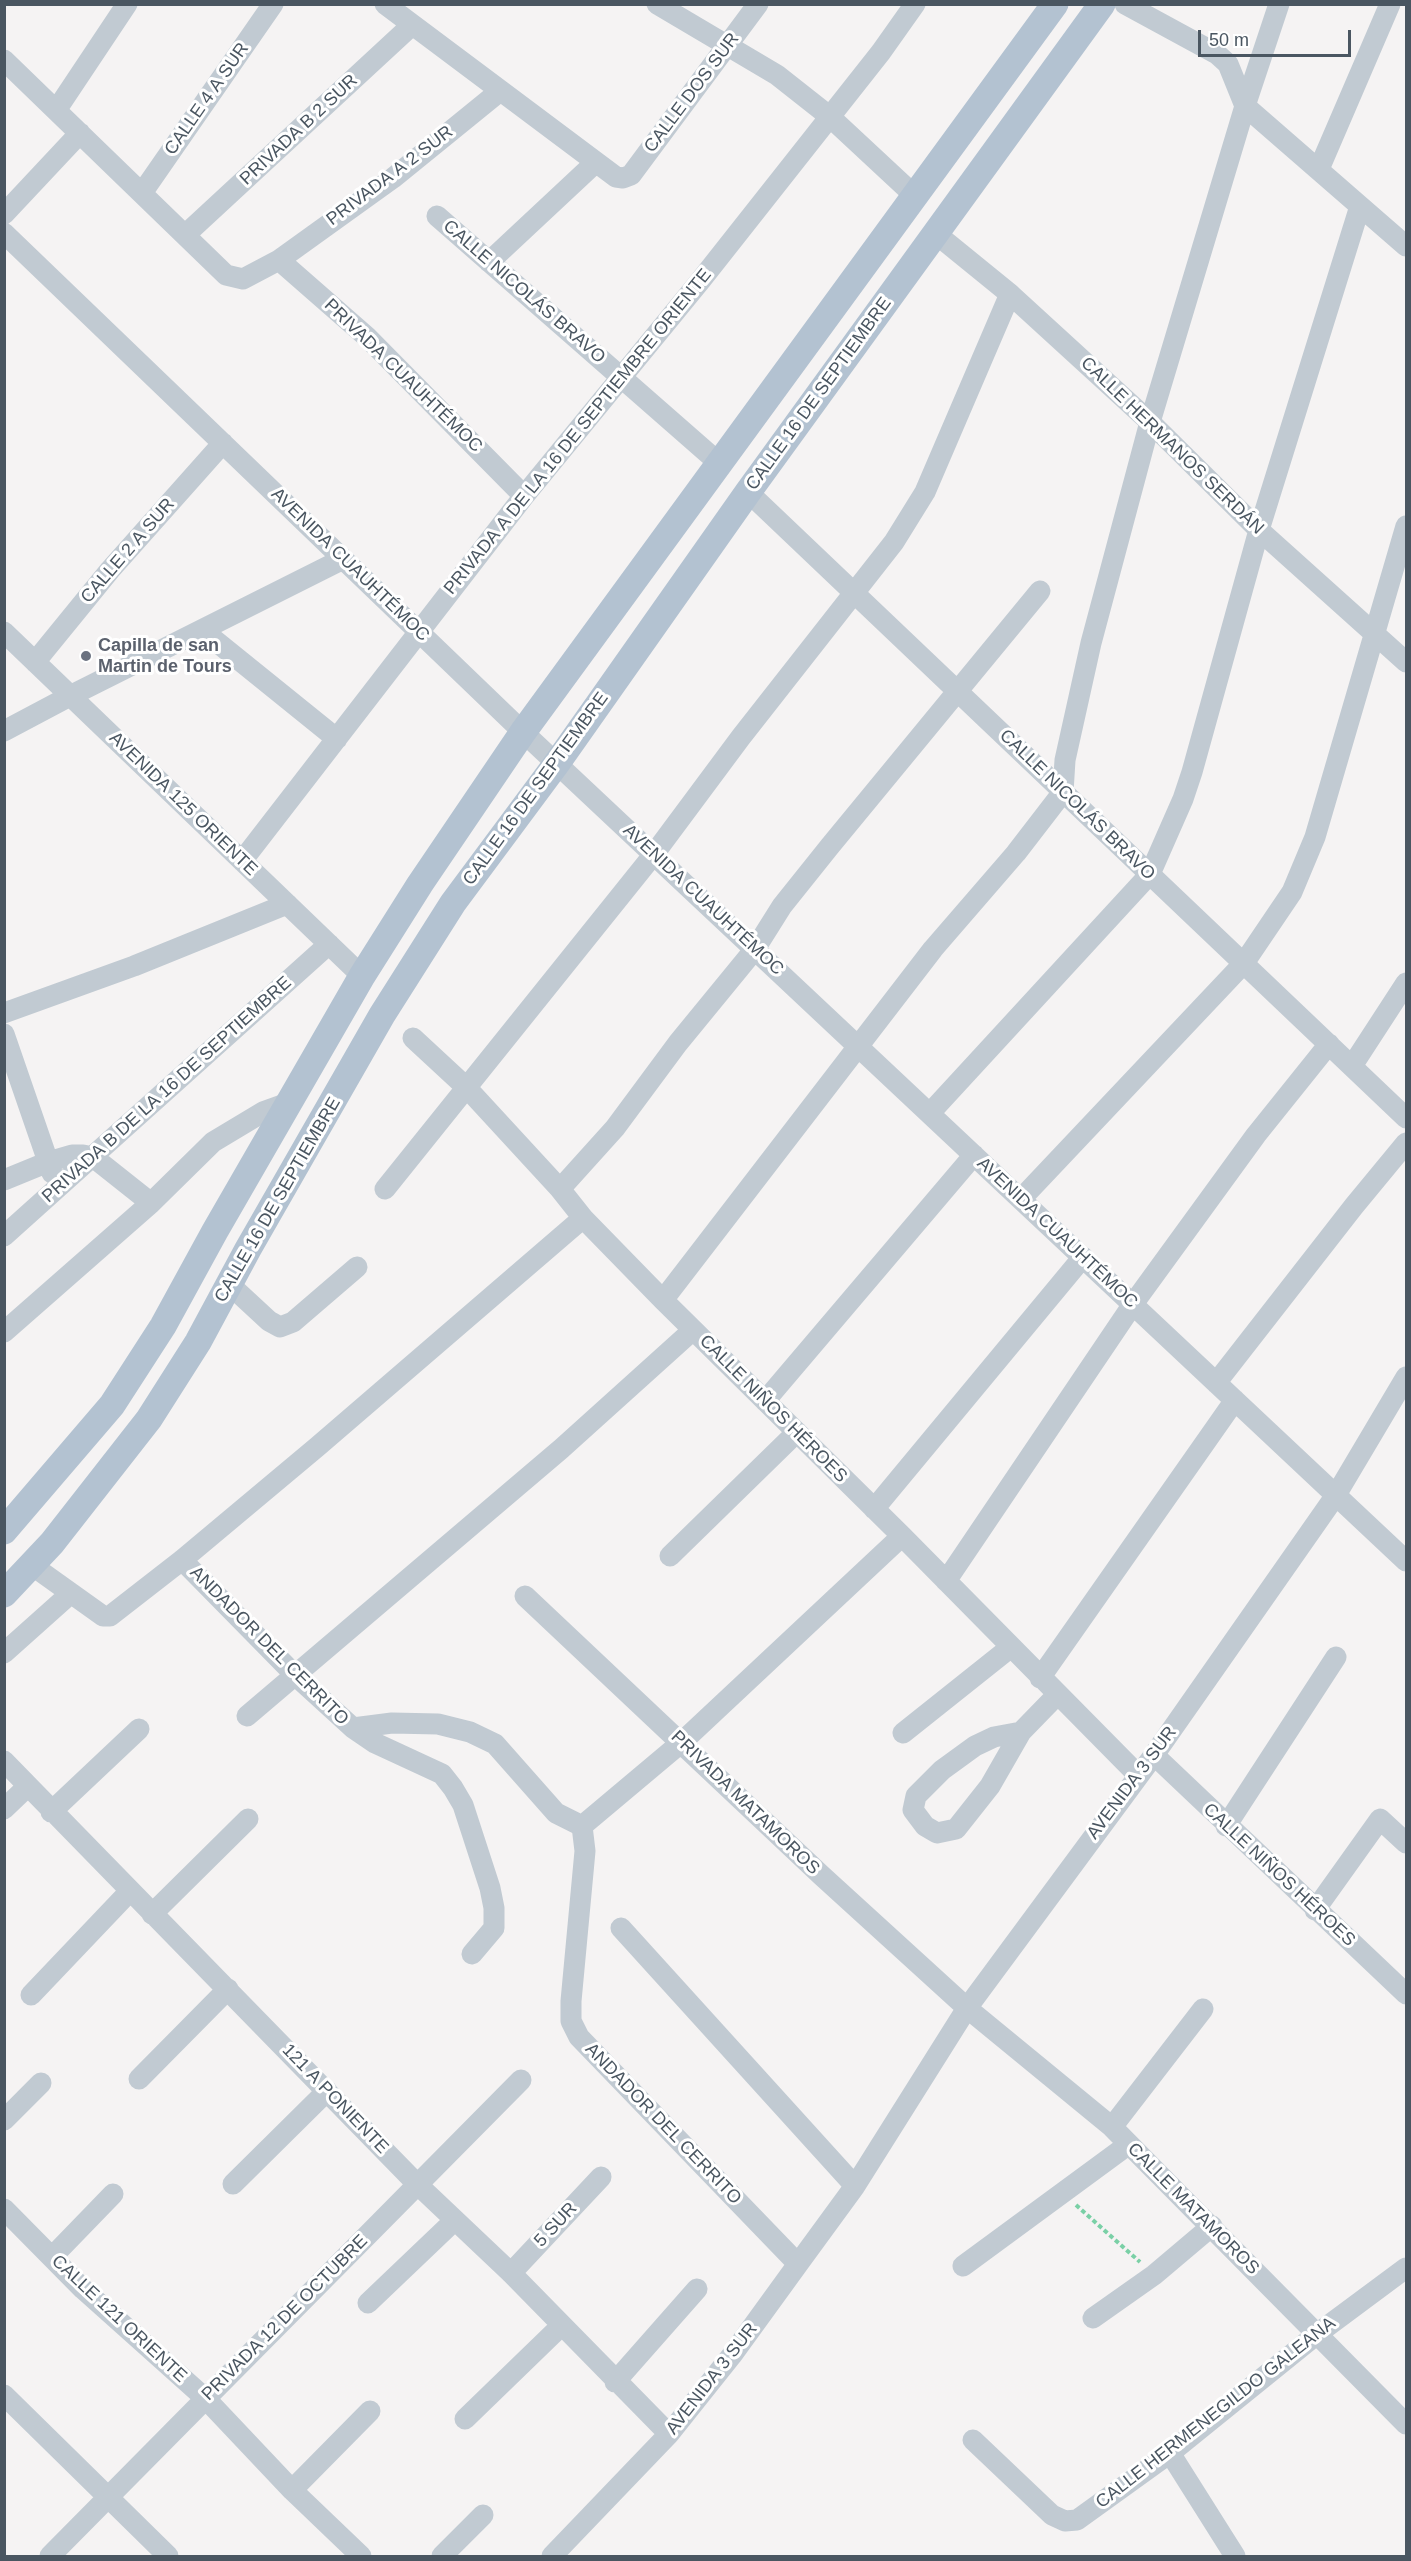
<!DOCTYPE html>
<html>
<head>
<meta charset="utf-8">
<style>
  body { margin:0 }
  #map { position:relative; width:1411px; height:2561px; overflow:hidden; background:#f5f3f3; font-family:Helvetica,sans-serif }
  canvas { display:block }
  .frame { position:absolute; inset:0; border:6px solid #4a5661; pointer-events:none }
  .scale { position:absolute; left:1198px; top:30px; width:153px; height:27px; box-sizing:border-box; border:3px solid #4a5661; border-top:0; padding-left:8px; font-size:18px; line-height:21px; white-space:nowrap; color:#4a5661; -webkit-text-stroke:4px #fff; paint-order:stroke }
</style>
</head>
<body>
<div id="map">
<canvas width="1411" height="2561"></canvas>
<div class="frame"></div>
<div class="scale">50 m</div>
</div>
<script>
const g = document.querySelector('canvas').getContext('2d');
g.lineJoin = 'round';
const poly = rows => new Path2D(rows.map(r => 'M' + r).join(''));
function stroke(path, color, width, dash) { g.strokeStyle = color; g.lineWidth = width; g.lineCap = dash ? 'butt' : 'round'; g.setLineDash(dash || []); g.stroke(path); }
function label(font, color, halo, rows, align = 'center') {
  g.font = font + ' Helvetica,sans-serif'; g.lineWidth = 6; g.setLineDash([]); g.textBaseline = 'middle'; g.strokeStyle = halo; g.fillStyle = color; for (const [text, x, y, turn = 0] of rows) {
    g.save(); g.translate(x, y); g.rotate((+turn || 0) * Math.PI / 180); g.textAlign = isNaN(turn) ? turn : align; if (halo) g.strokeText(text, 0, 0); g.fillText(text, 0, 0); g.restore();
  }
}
const path = poly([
  [1076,2205,1140,2262]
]);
const minor = poly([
  [385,4,616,177,623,178,631,175,758,4],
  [657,4,777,75,829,116,915,196],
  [1125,4,1217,54,1228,64,1245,106,1406,246],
  [4,60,226,275,243,279,279,260,393,178,500,91],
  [57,109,127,4],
  [1319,169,1390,4],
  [142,193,273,4],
  [4,214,80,133],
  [437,216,719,463],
  [4,233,523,732,1406,1561],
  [935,233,1010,294,1150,422,1259,530,1406,662],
  [185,235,412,25],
  [279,260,367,337,524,496],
  [489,262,596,162],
  [748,492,1406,1118],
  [202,630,337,739],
  [4,632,362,976],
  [35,662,110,570,223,443],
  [4,731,70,696,343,559],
  [242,861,524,496,701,280,881,52,915,4],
  [4,1013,134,966,287,904],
  [4,1034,52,1173],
  [413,1038,467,1088,560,1189,583,1218,663,1300,902,1536,1138,1775],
  [1352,1066,1406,983],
  [930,1113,1150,874,1183,799,1192,772,1259,530,1360,206],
  [4,1180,48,1162,72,1155,83,1155,93,1157,151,1203],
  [385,1189,654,854,741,737,894,542,925,492,1010,294],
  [560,1189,615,1128,678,1043,755,949,782,906,830,846,1040,591],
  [1021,1199,1244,963,1292,892,1315,837,1406,526],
  [4,1236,329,944],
  [229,1284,269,1321,280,1327,293,1322,357,1267],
  [663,1300,933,949,1016,853,1063,792,1065,760,1091,643,1150,422,1245,106,1279,4],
  [4,1332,151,1203,213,1142,263,1112,288,1103],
  [1216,1383,1354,1206,1406,1143],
  [765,1401,974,1155],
  [874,1509,1083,1257],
  [670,1556,797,1432],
  [182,1560,296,1676,353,1728,375,1743,442,1774,453,1788,463,1805,490,1888,494,1908,494,1928,472,1954],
  [33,1566,103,1616,110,1616,182,1560,317,1447,583,1218],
  [946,1581,1133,1304,1256,1135,1329,1044],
  [525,1596,821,1875,967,2008,1112,2127,1406,2424],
  [4,1653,70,1594],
  [1040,1678,1235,1400],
  [247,1716,561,1449,693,1330],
  [353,1728,392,1723,438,1724,470,1732,495,1744,556,1813,582,1826,585,1851,571,2001,571,2021,579,2037,798,2264],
  [1021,1732,994,1737,975,1746,942,1770,916,1796,913,1810,925,1826,937,1833,956,1829,990,1786,1021,1732,1057,1695],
  [903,1733,1011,1647],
  [1154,1755,1406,1994],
  [4,1761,417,2184,511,2273,669,2434],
  [4,1809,27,1787],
  [51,1812,139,1729],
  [582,1826,682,1742,902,1536],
  [1226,1826,1336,1657],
  [1315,1910,1380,1819,1406,1843],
  [152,1914,248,1819],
  [621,1928,855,2186],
  [31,1995,130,1891],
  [139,2079,228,1989],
  [4,2120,41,2083],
  [1112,2127,1203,2009],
  [233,2184,327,2091],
  [4,2209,83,2289,206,2399,292,2490,361,2556],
  [52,2257,113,2194],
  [963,2266,1129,2144],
  [511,2273,601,2177],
  [368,2303,455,2220],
  [1093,2318,1154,2275,1212,2226],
  [615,2382,697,2289],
  [4,2395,168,2556],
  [465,2419,562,2325],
  [973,2440,1052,2515,1065,2521,1077,2520,1170,2453,1317,2334,1406,2268],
  [1170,2453,1235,2556],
  [292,2490,370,2411],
  [50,2556,521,2080],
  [442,2556,483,2515],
  [552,2556,669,2434,732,2355,798,2264,855,2186,967,2008,1154,1755,1336,1495,1406,1377]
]);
const major = poly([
  [4,1531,112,1405,163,1326,215,1231,362,976,420,884,523,732,1055,4],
  [4,1594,52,1543,149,1419,198,1342,248,1249,382,1015,453,903,557,763,748,492,1102,4]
]);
const markers = [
  [86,656,6,"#6b7280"]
];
const streetNames = [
  ["CALLE DOS SUR",692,93,-53],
  ["CALLE 4 A SUR",207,99,-55],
  ["PRIVADA B 2 SUR",299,130,-43],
  ["PRIVADA A 2 SUR",390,176,-37],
  ["CALLE NICOLÁS BRAVO",524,292,41],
  ["PRIVADA CUAUHTÉMOC",403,376,44],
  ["CALLE 16 DE SEPTIEMBRE",819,394,-54],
  ["PRIVADA A DE LA 16 DE SEPTIEMBRE ORIENTE",578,432,-51],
  ["CALLE HERMANOS SERDÁN",1172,446,44],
  ["CALLE 2 A SUR",128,551,-49],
  ["AVENIDA CUAUHTÉMOC",350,565,44],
  ["CALLE 16 DE SEPTIEMBRE",536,789,-54],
  ["AVENIDA 125 ORIENTE",183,804,44],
  ["CALLE NICOLÁS BRAVO",1077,805,44],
  ["AVENIDA CUAUHTÉMOC",703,900,43],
  ["PRIVADA B DE LA 16 DE SEPTIEMBRE",167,1090,-42],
  ["CALLE 16 DE SEPTIEMBRE",278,1200,-60],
  ["AVENIDA CUAUHTÉMOC",1057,1233,43],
  ["CALLE NIÑOS HÉROES",773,1409,45],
  ["ANDADOR DEL CERRITO",269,1646,45],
  ["AVENIDA 3 SUR",1132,1783,-53],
  ["PRIVADA MATAMOROS",745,1803,44],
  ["CALLE NIÑOS HÉROES",1279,1875,43],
  ["121 A PONIENTE",335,2099,46],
  ["ANDADOR DEL CERRITO",663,2124,46],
  ["CALLE MATAMOROS",1193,2209,45],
  ["5 SUR",556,2225,-47],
  ["PRIVADA 12 DE OCTUBRE",285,2318,-45],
  ["CALLE 121 ORIENTE",119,2319,43],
  ["AVENIDA 3 SUR",712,2379,-52],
  ["CALLE HERMENEGILDO GALEANA",1216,2413,-38]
];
const worshipNames = [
  ["Capilla de san",98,646],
  ["Martin de Tours",98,667]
];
stroke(path, '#7ad0a6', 4, [4.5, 3]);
stroke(minor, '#c1cad2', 21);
stroke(major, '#b3c2d1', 27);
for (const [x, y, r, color] of markers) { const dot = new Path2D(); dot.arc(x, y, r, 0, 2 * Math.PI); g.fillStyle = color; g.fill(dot); stroke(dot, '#fff', 2); }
label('18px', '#4a5661', '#fff', streetNames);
label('bold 18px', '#5b616d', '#fff', worshipNames, 'left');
</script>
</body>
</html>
